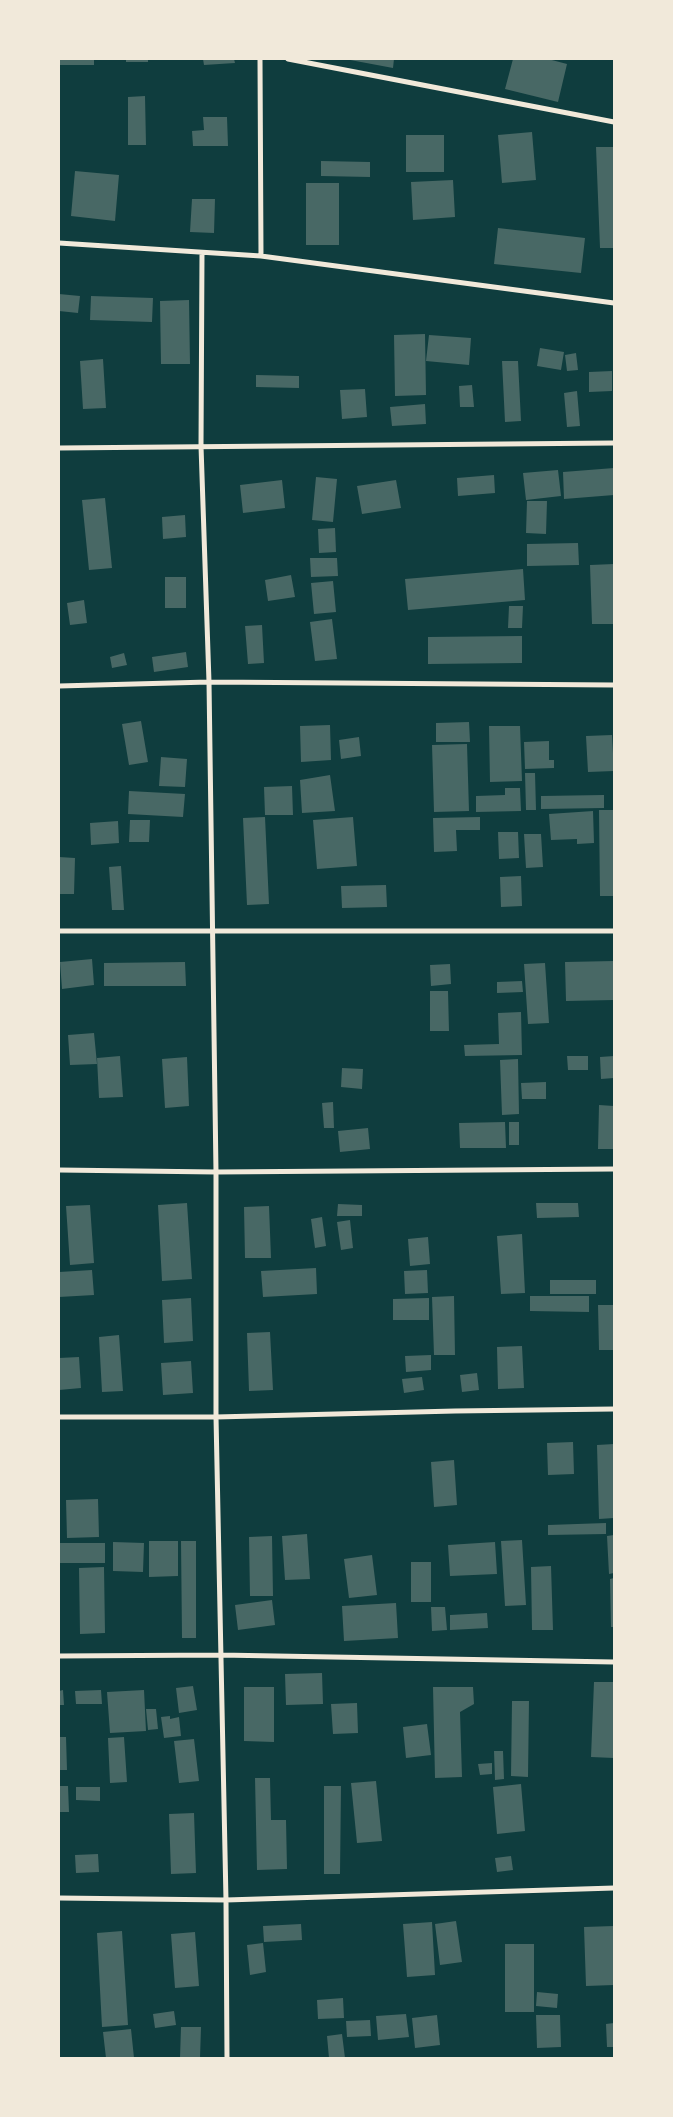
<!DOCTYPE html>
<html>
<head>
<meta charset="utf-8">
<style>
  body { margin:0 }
  #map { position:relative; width:673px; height:2117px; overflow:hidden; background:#0f3d3e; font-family:Jost,sans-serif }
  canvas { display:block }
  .frame { position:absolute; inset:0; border:60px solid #f1e9da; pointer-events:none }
</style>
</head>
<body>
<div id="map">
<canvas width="673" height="2117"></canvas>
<div class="frame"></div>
</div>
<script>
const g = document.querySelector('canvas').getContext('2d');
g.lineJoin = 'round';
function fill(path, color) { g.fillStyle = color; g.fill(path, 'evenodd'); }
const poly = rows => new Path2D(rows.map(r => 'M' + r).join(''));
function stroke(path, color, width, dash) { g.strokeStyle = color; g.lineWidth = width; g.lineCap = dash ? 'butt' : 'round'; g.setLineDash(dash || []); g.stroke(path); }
const building = poly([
  [59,59,94,59,94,65,59,65],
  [126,59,148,59,148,62,126,62],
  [203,59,234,59,235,63,204,65],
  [345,59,394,59,393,68],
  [513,59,548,59,567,64,558,102,505,89],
  [145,96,146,145,128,145,128,97],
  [203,117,227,117,228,146,193,146,192,131,204,130],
  [532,132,536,180,502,183,498,135],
  [406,135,444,135,444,172,406,172],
  [596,147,614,147,614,248,600,248],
  [321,161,370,162,370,177,321,176],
  [75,171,119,175,115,221,71,216],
  [453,180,455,217,413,220,411,182],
  [306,183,339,183,339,245,306,245],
  [192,199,215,199,214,233,190,232],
  [498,228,585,238,581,273,494,264],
  [59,294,80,296,78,313,59,311],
  [91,296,153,298,152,322,90,320],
  [189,300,190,364,161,364,160,301],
  [425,334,426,395,395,396,394,335],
  [429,335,471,338,469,365,426,361],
  [540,348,564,352,561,370,537,366],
  [576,353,578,370,567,371,565,355],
  [103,359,106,408,83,409,80,361],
  [502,361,518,361,521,421,505,422],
  [612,371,612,391,589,392,589,372],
  [256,375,299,376,299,388,256,387],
  [472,385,474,407,460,407,459,386],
  [365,389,367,417,342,419,340,390],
  [577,391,580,426,567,427,564,393],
  [425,404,426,424,392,426,390,407],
  [614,468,614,495,564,499,563,472],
  [558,470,561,496,526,500,523,473],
  [494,475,495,493,458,496,457,478],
  [316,477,337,479,333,522,312,520],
  [282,480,285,508,243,513,240,485],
  [396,480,401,508,362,514,357,486],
  [105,498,112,568,89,570,82,500],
  [527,501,547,501,546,534,526,533],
  [185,515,186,537,163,539,162,517],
  [335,528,336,552,319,553,318,529],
  [578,543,579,565,527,566,527,544],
  [310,558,337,558,338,576,311,577],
  [614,564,614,624,592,624,590,565],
  [523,569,525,600,408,610,405,579],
  [291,575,295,597,268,601,265,580],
  [165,577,186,577,186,608,165,608],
  [333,581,336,612,314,614,311,583],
  [84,600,87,623,70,625,67,603],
  [509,606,523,606,522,628,508,628],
  [332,619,337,659,315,661,310,622],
  [262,625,264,663,248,664,245,626],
  [522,636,522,663,428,664,428,637],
  [186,652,188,667,154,672,152,657],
  [124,653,127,665,112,668,110,657],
  [141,721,148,762,129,765,122,724],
  [469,722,470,742,436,742,436,723],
  [330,725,331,760,301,762,300,726],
  [489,726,520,726,522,781,490,782],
  [612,735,614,771,588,772,586,736],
  [359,737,361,756,341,759,339,740],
  [549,741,549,760,554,760,554,768,525,769,524,742],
  [467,744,469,811,434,812,432,745],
  [161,757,187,759,185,787,159,786],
  [525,773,535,773,536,810,526,810],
  [330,775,335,811,302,813,300,780],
  [292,786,293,815,265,815,264,787],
  [505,788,520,788,521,811,476,812,476,796,505,795],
  [129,791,185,794,183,817,128,814],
  [604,795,604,808,541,809,541,796],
  [599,810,614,810,614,896,600,896],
  [593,811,594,843,577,844,577,839,551,840,549,814],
  [265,817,269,904,247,905,243,818],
  [353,817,357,866,317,869,313,820],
  [480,817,480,830,456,830,457,851,434,852,433,818],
  [130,820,150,820,149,842,129,842],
  [118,821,119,843,91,845,90,823],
  [498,832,518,832,519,858,499,859],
  [524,834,541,834,543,867,526,868],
  [59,857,75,858,74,894,59,894],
  [121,866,124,910,112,910,109,867],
  [521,876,522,906,501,907,500,877],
  [386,885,387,907,342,908,341,886],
  [92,959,94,985,62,989,60,962],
  [614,961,614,1000,566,1001,565,962],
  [185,962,186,986,104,986,104,963],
  [545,963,549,1023,528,1024,524,964],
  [450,964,451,984,431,986,430,965],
  [522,981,523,992,497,993,497,982],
  [430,991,448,991,449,1031,430,1031],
  [521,1012,522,1055,465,1056,464,1045,499,1044,498,1013],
  [94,1033,97,1064,70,1065,68,1035],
  [120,1056,123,1097,99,1098,97,1058],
  [567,1056,588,1056,588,1070,568,1070],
  [614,1056,614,1078,601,1079,600,1057],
  [187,1057,189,1106,165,1108,162,1059],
  [518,1059,519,1114,502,1115,500,1060],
  [342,1068,363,1069,362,1089,341,1087],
  [546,1082,546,1099,522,1099,521,1083],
  [333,1102,334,1128,324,1128,322,1103],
  [599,1105,614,1106,614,1149,598,1149],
  [505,1122,506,1148,460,1148,459,1123],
  [509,1122,519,1122,519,1145,509,1145],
  [368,1128,370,1149,340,1152,338,1131],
  [187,1203,192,1279,162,1281,158,1205],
  [536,1203,578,1203,579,1217,537,1218],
  [338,1204,362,1205,362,1216,337,1216],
  [90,1205,94,1263,70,1265,66,1206],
  [269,1206,271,1258,245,1258,244,1207],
  [322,1217,326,1246,315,1248,311,1219],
  [350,1220,353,1248,341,1250,337,1222],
  [522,1234,525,1293,501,1294,497,1236],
  [428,1237,430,1264,410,1266,408,1239],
  [316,1268,317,1294,263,1297,261,1271],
  [92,1270,94,1295,59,1297,59,1272],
  [427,1270,428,1293,405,1294,404,1271],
  [550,1280,596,1280,596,1294,550,1294],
  [454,1296,455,1355,434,1355,432,1297],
  [530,1296,589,1296,589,1312,530,1311],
  [191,1298,193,1341,164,1343,162,1300],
  [429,1298,429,1320,393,1320,393,1299],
  [598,1305,614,1305,614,1350,599,1350],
  [270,1332,273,1390,249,1391,247,1333],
  [119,1335,123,1391,102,1392,99,1337],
  [522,1346,524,1388,498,1389,497,1347],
  [431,1355,431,1370,406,1372,405,1356],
  [79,1357,81,1388,59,1390,59,1358],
  [191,1361,193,1393,163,1395,161,1363],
  [477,1373,479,1390,462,1392,460,1375],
  [422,1377,424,1390,404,1393,402,1379],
  [573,1442,574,1474,548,1475,547,1443],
  [614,1444,614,1518,599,1519,597,1445],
  [454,1460,457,1505,434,1507,431,1462],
  [98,1499,99,1537,67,1538,66,1500],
  [606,1523,606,1534,548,1535,548,1525],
  [307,1534,310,1579,285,1580,282,1536],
  [614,1535,614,1573,609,1574,607,1536],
  [272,1536,273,1596,250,1596,249,1537],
  [522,1540,526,1605,505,1606,501,1541],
  [149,1541,178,1541,178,1576,149,1577],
  [181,1541,196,1541,196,1638,182,1638],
  [113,1542,144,1543,143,1572,113,1571],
  [495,1542,497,1574,450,1576,448,1545],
  [59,1543,105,1543,105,1563,59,1563],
  [372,1555,377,1595,349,1598,344,1559],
  [411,1562,431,1562,431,1602,411,1602],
  [551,1566,553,1630,532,1630,531,1567],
  [104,1567,105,1633,80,1634,79,1568],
  [614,1578,614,1627,611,1627,610,1579],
  [272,1600,275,1625,238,1630,235,1605],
  [396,1603,398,1638,344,1641,342,1606],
  [431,1607,445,1607,447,1630,432,1631],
  [487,1613,488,1628,450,1630,450,1615],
  [322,1673,323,1704,286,1705,285,1674],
  [594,1682,614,1682,614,1758,591,1757],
  [193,1686,197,1710,179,1713,176,1688],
  [244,1687,274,1687,274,1742,244,1741],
  [433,1687,473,1687,474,1704,460,1712,462,1777,435,1778],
  [63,1690,64,1705,59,1705,59,1691],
  [101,1690,102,1704,76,1704,75,1691],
  [144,1690,146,1731,110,1733,107,1692],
  [512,1701,529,1701,528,1777,511,1776],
  [357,1703,358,1733,333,1734,331,1704],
  [146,1709,156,1709,158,1729,148,1730],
  [170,1716,170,1719,179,1717,181,1736,164,1738,161,1717],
  [427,1724,431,1755,406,1758,403,1727],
  [59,1737,66,1737,67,1770,59,1770],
  [124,1737,127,1782,110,1783,108,1738],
  [194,1739,199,1781,179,1783,174,1741],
  [494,1751,503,1751,504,1779,495,1780],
  [492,1763,492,1774,480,1775,478,1764],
  [255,1778,270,1778,271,1820,286,1820,287,1869,257,1870],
  [376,1781,382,1841,357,1843,351,1783],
  [521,1784,525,1831,497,1834,493,1787],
  [59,1786,68,1786,69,1812,59,1812],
  [324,1786,341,1786,340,1874,324,1874],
  [76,1787,100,1787,100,1801,76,1800],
  [194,1813,196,1873,171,1874,169,1814],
  [98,1854,99,1872,76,1873,75,1855],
  [511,1856,513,1870,497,1872,495,1858],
  [456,1921,462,1962,440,1965,435,1924],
  [432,1922,435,1975,407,1977,403,1924],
  [301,1924,302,1940,264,1942,263,1926],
  [614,1926,614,1985,586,1986,584,1927],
  [122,1931,128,2025,102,2027,97,1933],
  [195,1932,199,1986,175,1988,171,1934],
  [263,1943,266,1972,250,1975,247,1945],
  [505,1944,534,1944,534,2012,505,2012],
  [537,1992,558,1994,557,2008,536,2006],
  [343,1998,344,2018,318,2019,317,2000],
  [174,2011,176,2025,155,2028,153,2014],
  [406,2014,409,2037,378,2040,376,2016],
  [437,2015,440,2045,415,2048,412,2018],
  [536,2015,560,2015,561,2047,537,2048],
  [370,2020,371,2036,347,2037,346,2021],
  [614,2023,614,2047,607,2047,606,2024],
  [181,2027,201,2027,200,2058,180,2058],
  [131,2029,134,2058,106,2058,103,2032],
  [342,2034,345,2058,329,2058,327,2036]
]);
const minor = poly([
  [260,59,261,256],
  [288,59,614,122],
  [59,243,261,256,614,303],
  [202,253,201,446,209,682,216,1172,216,1417,226,1900,227,2058],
  [59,448,614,443],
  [59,686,209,682,614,685],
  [59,931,614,931],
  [59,1170,216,1172,614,1169],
  [59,1417,216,1417,455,1411,614,1409],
  [59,1656,220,1655,614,1662],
  [59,1898,226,1900,614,1888]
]);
fill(building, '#486865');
stroke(minor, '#f1e9da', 5);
</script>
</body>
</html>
